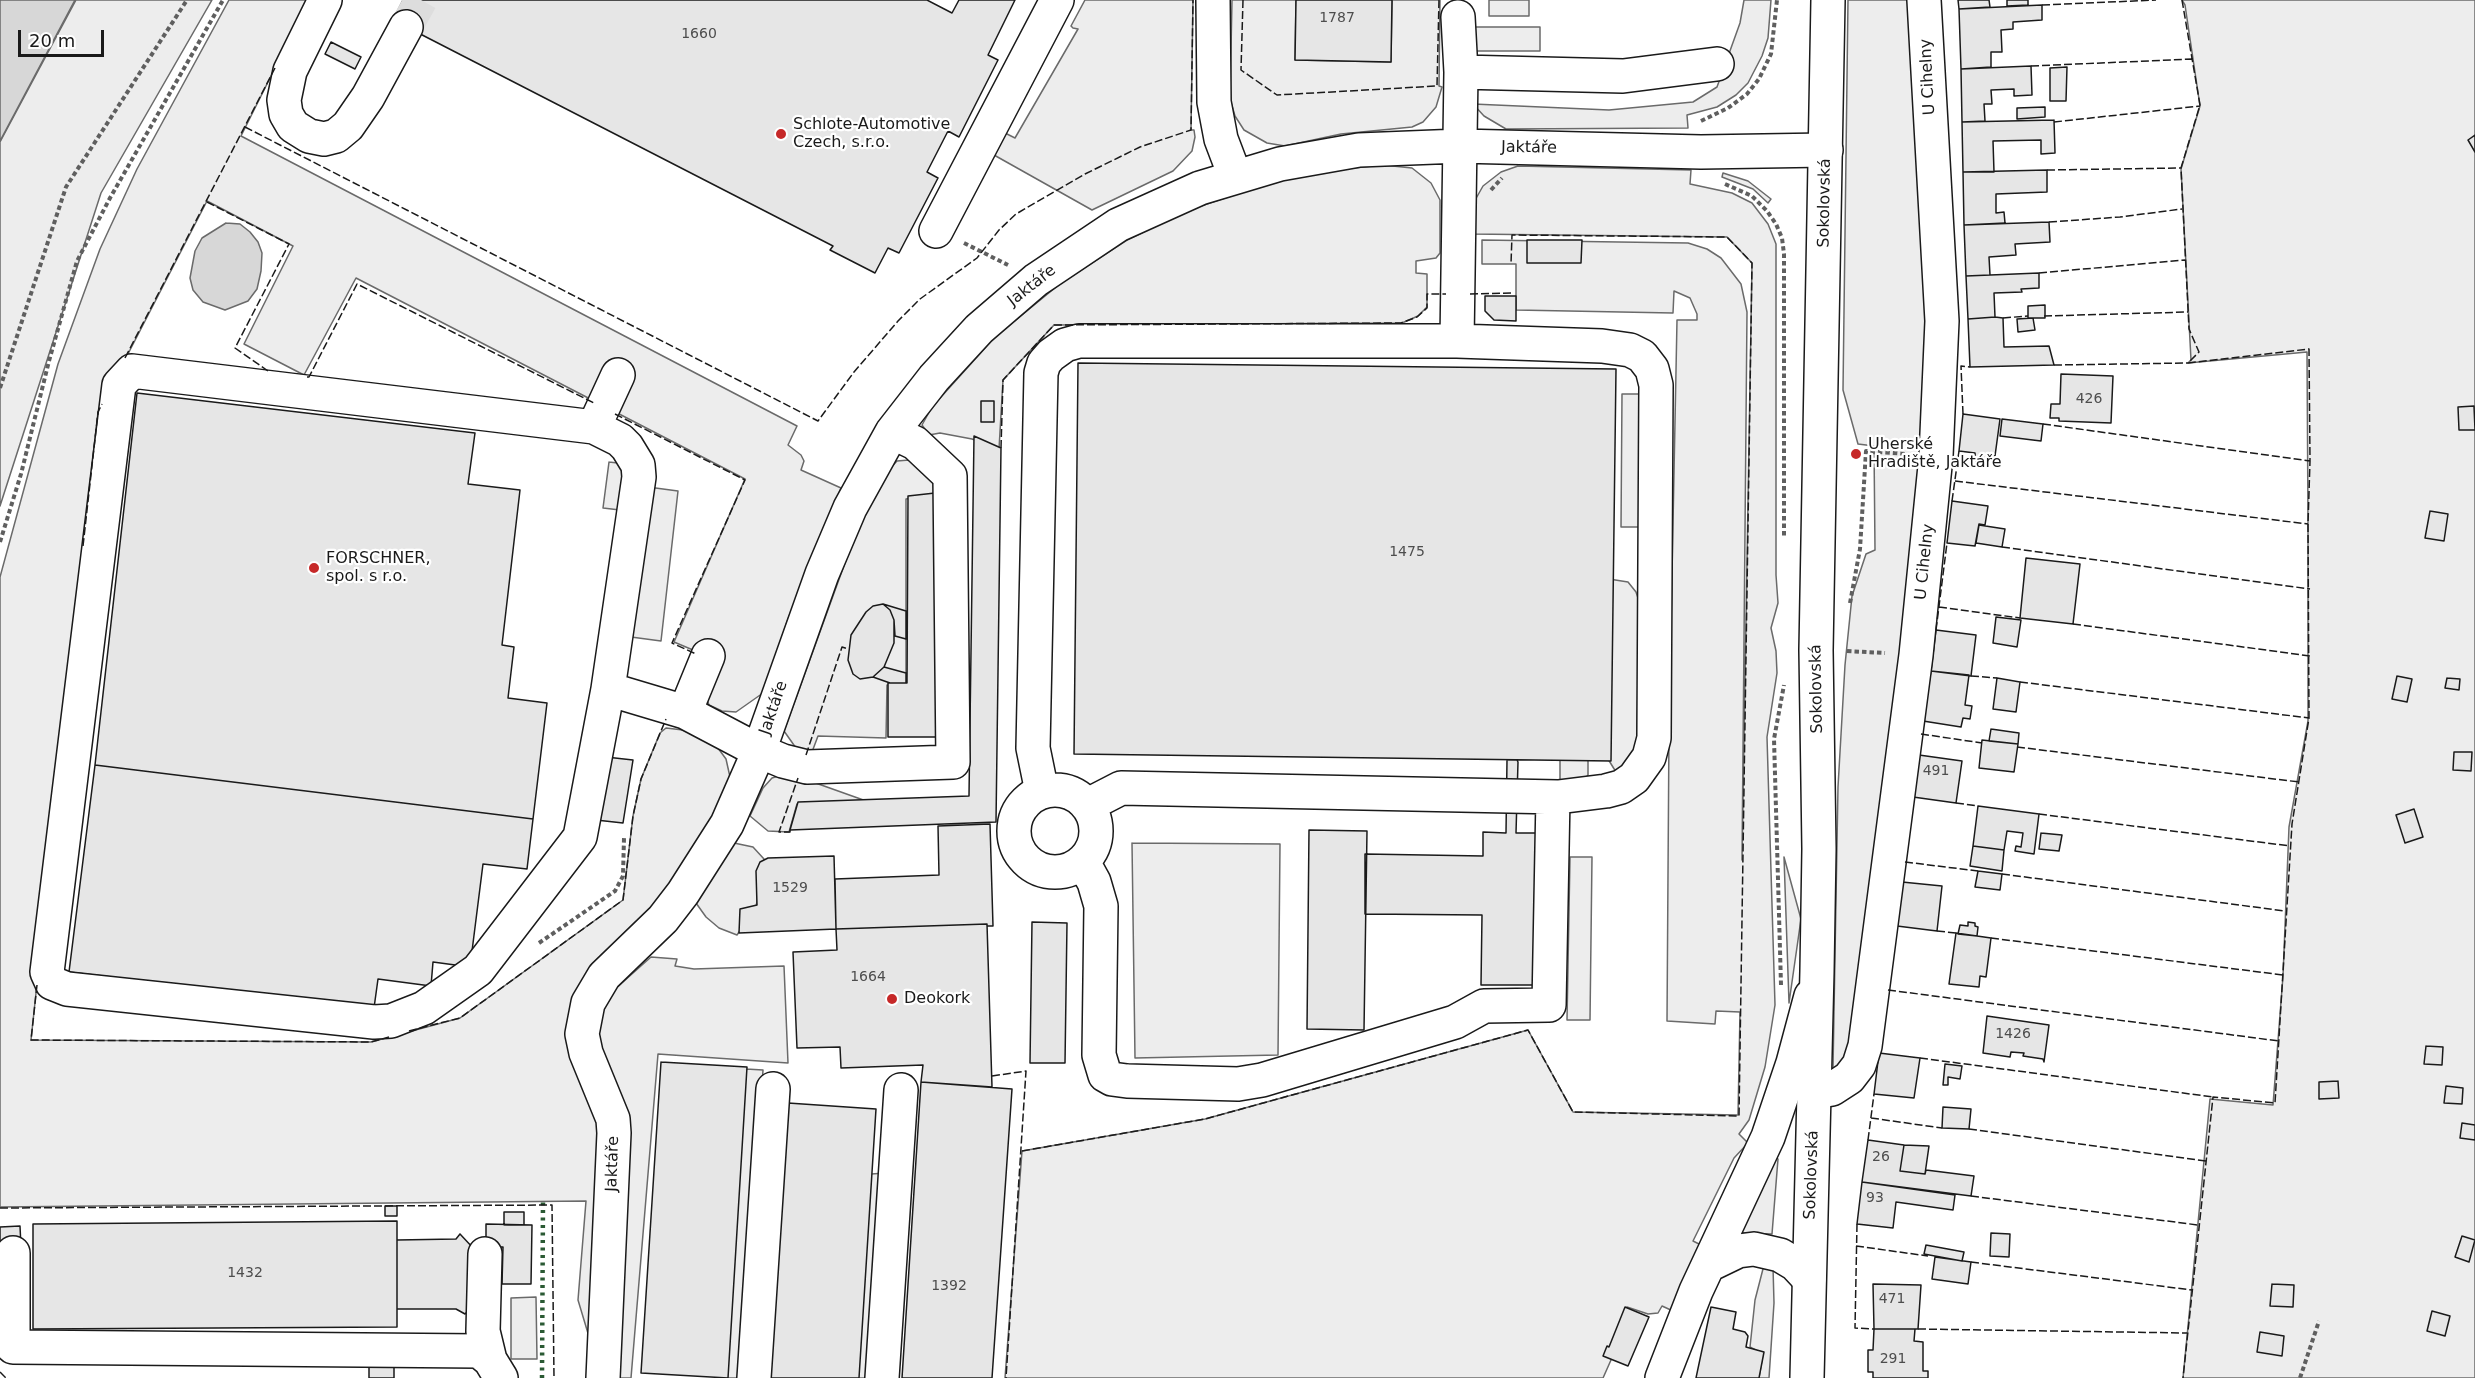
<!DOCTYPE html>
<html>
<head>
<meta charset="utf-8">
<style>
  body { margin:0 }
  #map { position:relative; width:2475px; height:1378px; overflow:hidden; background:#fff; font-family:"DejaVu Sans",sans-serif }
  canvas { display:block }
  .scale { position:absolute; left:18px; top:30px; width:86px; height:27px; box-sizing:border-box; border:3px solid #1a1a1a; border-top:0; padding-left:8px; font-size:18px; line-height:21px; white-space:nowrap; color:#1a1a1a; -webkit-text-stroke:4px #fff; paint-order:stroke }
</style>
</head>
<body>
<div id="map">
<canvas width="2475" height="1378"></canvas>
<div class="scale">20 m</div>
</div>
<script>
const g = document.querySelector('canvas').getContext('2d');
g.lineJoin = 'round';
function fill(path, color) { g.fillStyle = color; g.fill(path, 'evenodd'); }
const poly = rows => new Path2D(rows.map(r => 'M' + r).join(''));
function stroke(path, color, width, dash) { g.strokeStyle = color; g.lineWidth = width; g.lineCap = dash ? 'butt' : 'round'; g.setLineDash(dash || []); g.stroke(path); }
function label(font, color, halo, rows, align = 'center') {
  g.font = font + ' "DejaVu Sans",sans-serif'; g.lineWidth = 4.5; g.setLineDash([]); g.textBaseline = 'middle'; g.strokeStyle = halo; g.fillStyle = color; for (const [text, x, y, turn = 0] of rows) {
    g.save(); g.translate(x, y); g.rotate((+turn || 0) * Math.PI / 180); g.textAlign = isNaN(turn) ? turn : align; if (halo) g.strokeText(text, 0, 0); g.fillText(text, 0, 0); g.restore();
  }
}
const built = poly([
  [76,0,212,0,101,193,0,506,0,142,76,0],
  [229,0,309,0,241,136,797,426,788,445,801,455,804,461,801,470,841,488,788,619,763,693,736,712,722,711,709,705,705,694,719,661,674,642,745,479,356,278,304,375,244,344,293,246,207,201,98,412,31,1040,371,1042,460,1018,623,900,633,816,641,779,660,733,666,728,683,730,715,744,726,759,730,777,724,798,667,893,593,964,601,1121,590,1340,578,1300,586,1201,0,1207,0,577,58,364,100,249,137,169,229,0],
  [1085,0,1193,0,1191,130,1194,130,1195,137,1192,151,1173,171,1092,210,994,155,1005,133,1015,138,1078,29,1073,28,1071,26,1085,0],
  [1232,0,1296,0,1295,60,1391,62,1392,0,1440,0,1439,86,1442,87,1436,107,1423,122,1412,127,1341,134,1285,146,1267,143,1244,130,1235,116,1230,99,1232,0],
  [1489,0,1529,0,1529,16,1489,16,1489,0],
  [1744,0,1771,0,1768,38,1762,56,1748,83,1736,95,1717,107,1687,115,1688,128,1506,129,1484,116,1473,104,1609,110,1693,102,1717,87,1740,23,1744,0],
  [1848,0,1916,0,1927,324,1918,534,1856,1057,1841,1071,1833,1068,1838,787,1845,665,1852,596,1866,554,1875,550,1874,446,1858,444,1843,390,1848,0],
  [2182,0,2475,0,2475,1378,2183,1378,2210,1099,2273,1105,2283,976,2289,827,2308,721,2308,524,2307,352,2188,363,2191,360,2181,169,2200,106,2185,5,2182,0],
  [1472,27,1540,27,1540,51,1472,51,1472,27],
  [1383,165,1412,168,1431,183,1440,200,1440,253,1436,258,1416,261,1416,273,1427,274,1427,307,1418,316,1402,323,1054,325,1003,380,999,449,972,439,940,433,929,435,922,425,932,407,995,337,1061,283,1127,240,1189,210,1267,184,1323,171,1383,165],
  [1518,166,1691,170,1690,184,1732,193,1752,203,1768,224,1776,244,1776,575,1778,603,1771,628,1776,651,1777,673,1767,737,1775,1005,1765,1067,1749,1120,1739,1134,1748,1143,1734,1158,1693,1241,1705,1247,1673,1311,1662,1306,1658,1313,1648,1314,1627,1307,1611,1360,1603,1378,1005,1378,1022,1151,1205,1119,1528,1030,1573,1112,1738,1115,1740,1012,1716,1011,1715,1024,1667,1021,1669,728,1677,320,1697,320,1697,314,1690,298,1674,291,1673,313,1516,310,1516,264,1482,264,1482,240,1688,243,1707,249,1721,258,1741,284,1747,312,1742,860,1752,263,1727,237,1471,234,1474,202,1483,186,1501,172,1518,166],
  [1723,173,1748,181,1771,199,1768,203,1753,189,1722,177,1723,173],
  [1622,394,1644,394,1642,527,1621,527,1622,394],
  [909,460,918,464,942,494,906,499,906,685,887,685,886,738,818,736,812,752,796,748,784,731,854,538,884,475,897,461,909,460],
  [609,462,626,464,620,510,603,508,609,462],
  [648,487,678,491,661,641,631,637,648,487],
  [1609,579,1628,582,1636,592,1639,601,1637,753,1616,772,1608,759,1609,579],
  [1560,760,1588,760,1588,775,1584,780,1560,780,1560,760],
  [785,774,796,776,869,802,797,804,789,832,768,831,750,816,763,788,772,778,785,774],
  [734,843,753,847,764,859,756,907,737,935,719,928,706,917,696,903,734,843],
  [1132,843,1280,844,1278,1055,1135,1058,1132,843],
  [1570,857,1592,857,1590,1020,1567,1020,1570,857],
  [1784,857,1801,919,1789,1003,1784,857],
  [651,957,677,959,675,966,694,969,784,966,788,1063,658,1054,631,1378,613,1378,598,1029,604,1008,614,990,651,957],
  [746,1069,763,1070,743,1378,726,1378,746,1069],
  [1774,1156,1778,1159,1772,1234,1740,1233,1774,1156],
  [886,1173,873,1378,857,1378,871,1174,886,1173],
  [1764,1265,1773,1267,1774,1303,1769,1378,1759,1378,1763,1354,1750,1347,1755,1300,1764,1265],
  [536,1297,537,1359,511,1359,511,1298,536,1297]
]);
const water = poly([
  [0,0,75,0,0,141,0,0],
  [226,223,240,224,250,232,258,242,262,253,261,271,257,289,248,301,225,310,203,302,193,290,190,278,195,251,202,238,226,223]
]);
const building = poly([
  [403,0,927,0,952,13,959,0,1015,0,988,55,998,60,959,137,948,131,927,172,938,178,899,253,888,248,875,273,830,250,833,246,393,20,403,0],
  [1296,0,1392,0,1391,62,1295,60,1296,0],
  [1958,0,1989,0,1990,7,1959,9,1958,0],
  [2007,0,2028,0,2028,5,2007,6,2007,0],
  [2042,5,2042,20,2013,22,2013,29,2001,30,2002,52,1991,52,1991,67,1961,69,1959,9,2042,5],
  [331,42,361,57,355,69,325,54,331,42],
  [2031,66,2032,95,2014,96,2014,89,1991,90,1992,104,1984,104,1985,121,1962,122,1961,69,2031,66],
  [2067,67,2066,101,2050,101,2050,68,2067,67],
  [2045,107,2045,117,2017,119,2017,108,2045,107],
  [2054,120,2055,153,2041,154,2041,140,1993,141,1994,172,1963,172,1962,122,2054,120],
  [2475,135,2475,152,2468,140,2475,135],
  [2047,170,2047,192,1996,194,1996,213,2004,212,2005,223,1964,225,1963,172,2047,170],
  [2049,222,2050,242,2015,244,2016,255,1989,257,1990,275,1966,276,1964,225,2049,222],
  [1527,240,1582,240,1581,263,1527,263,1527,240],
  [2039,273,2039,288,2021,289,2022,292,1994,293,1995,317,1968,319,1966,276,2039,273],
  [1485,296,1516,296,1516,321,1494,320,1485,311,1485,296],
  [2045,305,2045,318,2028,318,2028,306,2045,305],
  [1995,317,2003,318,2004,347,2049,346,2054,365,1970,367,1968,319,1995,317],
  [2033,318,2035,330,2018,332,2017,319,2033,318],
  [1078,363,1616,369,1611,761,1074,754,1078,363],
  [2061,374,2113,376,2111,423,2059,421,2059,418,2050,418,2051,404,2060,404,2061,374],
  [137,393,475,433,468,484,520,490,502,645,514,647,508,698,547,703,533,819,95,765,137,393],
  [981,401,994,401,994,422,981,422,981,401],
  [2474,406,2475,430,2459,430,2458,407,2474,406],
  [1963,414,2000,419,1995,456,1990,455,1987,465,1979,465,1976,463,1975,453,1959,451,1963,414],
  [2002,419,2043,424,2041,441,2000,436,2002,419],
  [974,436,1001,448,996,822,790,830,798,802,969,796,974,436],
  [944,492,941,737,888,737,888,683,907,683,908,496,944,492],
  [1952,501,1988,506,1985,525,1979,524,1975,546,1947,543,1952,501],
  [2430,511,2448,514,2444,541,2425,538,2430,511],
  [1979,525,2005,529,2002,547,1976,543,1979,525],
  [2026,558,2080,564,2073,624,2020,618,2026,558],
  [883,604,890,610,894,620,894,643,884,667,873,677,860,679,853,674,848,660,851,635,866,612,873,606,883,604],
  [883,604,906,611,906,639,895,636,894,620,890,610,883,604],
  [1996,617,2021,620,2017,647,1993,643,1996,617],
  [1936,630,1976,635,1971,676,1931,671,1936,630],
  [884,667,906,673,906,683,890,683,873,677,884,667],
  [1931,671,1969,675,1965,705,1972,706,1970,719,1963,718,1961,727,1923,721,1931,671],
  [2397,676,2412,679,2407,702,2392,699,2397,676],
  [1997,678,2020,682,2016,712,1993,709,1997,678],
  [2447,678,2460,679,2459,690,2445,688,2447,678],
  [1991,729,2019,733,2018,744,1989,741,1991,729],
  [1982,740,2018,744,2014,772,1979,768,1982,740],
  [2454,752,2472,752,2471,771,2453,770,2454,752],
  [1919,755,1962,761,1956,803,1913,797,1919,755],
  [606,757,633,760,623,823,596,820,606,757],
  [1507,760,1517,760,1518,762,1516,833,1540,833,1538,985,1481,985,1482,915,1365,914,1365,854,1483,856,1483,832,1506,833,1507,760],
  [95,765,533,819,527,869,483,864,470,967,433,962,431,986,378,979,374,1008,69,972,95,765],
  [1978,806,2039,814,2034,854,2015,851,2016,846,2021,847,2023,833,2007,831,2004,850,1973,846,1978,806],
  [2414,809,2423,837,2405,843,2396,815,2414,809],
  [990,824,993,926,987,926,987,924,836,929,835,879,939,875,938,826,990,824],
  [1309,830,1367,831,1364,1030,1307,1029,1309,830],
  [2041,833,2062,835,2059,851,2039,849,2041,833],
  [1973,846,2004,850,2002,871,1970,866,1973,846],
  [834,856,836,929,739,933,740,909,757,905,756,871,760,862,768,858,834,856],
  [1978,871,2002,874,2000,890,1975,887,1978,871],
  [1902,882,1942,886,1937,931,1897,926,1902,882],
  [1032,922,1067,923,1065,1063,1030,1063,1032,922],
  [1968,922,1975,923,1975,926,1978,927,1977,936,1958,934,1960,925,1968,926,1968,922],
  [987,924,992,1087,921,1082,923,1065,841,1068,840,1047,797,1048,793,952,837,950,836,929,987,924],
  [1956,933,1991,938,1986,977,1980,976,1979,987,1949,984,1956,933],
  [1987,1016,2049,1025,2044,1062,2043,1059,2023,1056,2024,1053,2011,1052,2010,1057,1983,1053,1987,1016],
  [2426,1046,2443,1047,2442,1065,2424,1064,2426,1046],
  [1879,1053,1920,1058,1914,1098,1874,1094,1879,1053],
  [661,1062,747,1067,728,1378,641,1373,661,1062],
  [1945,1064,1962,1066,1960,1079,1948,1077,1948,1085,1943,1085,1945,1064],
  [2338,1081,2339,1098,2319,1099,2319,1082,2338,1081],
  [921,1082,1012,1089,992,1378,902,1378,921,1082],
  [2446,1086,2463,1088,2462,1104,2444,1103,2446,1086],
  [788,1103,876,1109,859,1378,770,1378,788,1103],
  [1943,1107,1971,1109,1969,1129,1942,1128,1943,1107],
  [2462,1123,2475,1125,2475,1140,2460,1138,2462,1123],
  [1868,1140,1904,1145,1900,1171,1925,1174,1926,1170,1974,1176,1971,1196,1862,1182,1868,1140],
  [1904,1145,1929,1146,1925,1174,1900,1171,1904,1145],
  [1862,1182,1955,1195,1953,1210,1896,1202,1893,1228,1857,1224,1862,1182],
  [385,1206,397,1206,397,1216,385,1216,385,1206],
  [504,1212,524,1212,524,1225,504,1225,504,1212],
  [397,1221,397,1327,33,1329,33,1224,397,1221],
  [486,1224,532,1225,531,1284,502,1284,503,1247,486,1247,486,1224],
  [20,1226,21,1247,0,1248,0,1227,20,1226],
  [1991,1233,2010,1234,2009,1257,1990,1256,1991,1233],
  [460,1234,474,1249,475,1304,465,1314,456,1309,397,1309,397,1240,456,1239,460,1234],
  [2462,1236,2475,1240,2469,1262,2455,1257,2462,1236],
  [1926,1245,1964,1252,1962,1261,1924,1254,1926,1245],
  [1935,1257,1971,1262,1968,1284,1932,1279,1935,1257],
  [1873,1284,1921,1285,1918,1329,1874,1329,1873,1284],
  [2272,1284,2294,1285,2293,1307,2270,1306,2272,1284],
  [1625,1307,1649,1317,1628,1366,1603,1356,1607,1346,1609,1347,1625,1307],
  [1711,1307,1736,1312,1733,1329,1745,1332,1748,1336,1746,1347,1764,1352,1759,1378,1696,1378,1711,1307],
  [2432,1311,2450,1316,2445,1336,2427,1331,2432,1311],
  [1874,1329,1915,1329,1914,1341,1923,1342,1923,1371,1928,1371,1928,1378,1873,1378,1873,1372,1868,1372,1868,1350,1873,1350,1874,1329],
  [2260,1332,2284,1336,2282,1356,2257,1352,2260,1332],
  [369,1367,394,1367,394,1378,369,1378,369,1367]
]);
const minorTunnel = poly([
  [406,27,421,0]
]);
const path = poly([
  [1701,121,1728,108,1747,94,1759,79,1771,54,1777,0],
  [1725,184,1752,196,1767,211,1776,224,1782,238,1784,254,1784,536],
  [1491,190,1502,178],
  [964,243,1008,265],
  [0,388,66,187,187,0],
  [0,542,21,474,49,361,77,261,110,198,223,0],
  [1850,603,1860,549,1866,451,1906,454],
  [1847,651,1885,653],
  [539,943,615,891,623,876,624,838],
  [1781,985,1774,739,1784,685],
  [2300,1378,2319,1321]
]);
const minor = poly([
  [325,0,290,71,284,100,286,114,293,126,309,136,324,139,336,136,348,126,368,97,406,27],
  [1213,0,1214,102,1221,139,1235,176],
  [1461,72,1623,76,1717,64],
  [936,231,1057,0],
  [594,427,132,371,119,385,47,972,52,983,67,989,374,1022,391,1021,424,1008,478,970,580,837,608,689,685,712,759,751,783,761,807,767,953,762,950,476,915,443,892,432],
  [608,689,639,477,638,465,627,447,620,440,594,427,618,375],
  [685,712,708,656],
  '1014 831a41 41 0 1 1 82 0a41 41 0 1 1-82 0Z',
  [1042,792,1033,748,1041,373,1044,363,1051,355,1065,345,1079,341,1457,341,1461,72,1458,17],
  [1088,805,1121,788,1558,797,1606,791,1621,787,1634,778,1649,757,1654,738,1656,385,1652,369,1642,356,1630,350,1602,346,1457,341],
  [1083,862,1094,882,1101,906,1099,1055,1105,1075,1112,1079,1127,1081,1238,1084,1262,1080,1455,1022,1484,1006,1549,1005,1553,797],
  [1814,1092,1832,1089,1849,1078,1859,1065,1865,1046,1916,655,1936,456,1942,321,1924,0],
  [13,1253,13,1347,479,1351,490,1360,501,1378],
  [485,1254,483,1331,490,1360],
  [1709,1265,1738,1251,1754,1249,1780,1255,1795,1264,1809,1279],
  [603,1378,614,1133,613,1119,586,1053,582,1034,588,1003,604,976,663,919,683,893,727,824,759,751,822,574,850,508,892,432,934,378,979,329,1036,280,1118,225,1200,188,1280,164,1359,150,1460,146,1701,152,1826,150],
  [754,1378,773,1089],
  [882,1378,901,1090],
  [1662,1378,1696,1291,1768,1137,1793,1063,1811,996]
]);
const major = poly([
  [1807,1378,1817,971,1819,849,1816,650,1828,0]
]);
const hedge = poly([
  [542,1378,543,1201]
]);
const fence = poly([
  [1243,0,1241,70,1277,95,1437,86,1439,0],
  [2182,0,2200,105,2181,168,2189,329,2199,352,2188,363,2309,349,2310,461,2308,524,2309,718,2292,824,2275,1103,2213,1097,2183,1378],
  [2042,5,2156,0],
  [2031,66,2193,59],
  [2054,122,2200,106],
  [245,127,818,421,854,372,898,321,920,299,977,258,999,230,1016,214,1085,174,1140,147,1191,130,1193,0],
  [2047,170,2181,168],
  [207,202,289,244,235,348,268,371],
  [2049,222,2120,217,2182,209],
  [2039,273,2185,260],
  [1470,294,1511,293],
  [2044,316,2188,312],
  [2003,318,2028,316],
  [125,358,275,68],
  [2054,365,2188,363],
  [307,377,309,377,357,284,594,403],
  [615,414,745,480,672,643,696,654],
  [1963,414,1961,366,1970,367],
  [2043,424,2310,461],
  [1001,448,1003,380,1054,325,1401,323,1417,317,1427,308,1427,294,1446,294],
  [1955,481,2308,524],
  [1952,501,1959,451],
  [83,546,98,412,102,404],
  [2002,547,2310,589],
  [1939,607,2020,618],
  [2073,624,2310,656],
  [1936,630,1947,543],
  [1971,676,1997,678],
  [2020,682,2309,718],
  [1921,734,1982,743],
  [2017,747,2299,782],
  [806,755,842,647,848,649],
  [1956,803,1978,806],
  [2039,814,2290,846],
  [790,830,790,832,779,832,798,778],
  [1905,862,1978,871],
  [2002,874,2285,911],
  [1937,931,1956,933],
  [1991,938,2283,975],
  [37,985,31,1040,371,1042,389,1037],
  [1888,990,2279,1041],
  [409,1031,460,1018,623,900,633,816,641,779,666,719],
  [1920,1058,2213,1097],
  [992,1076,1026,1071,1006,1378],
  [1871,1118,1942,1128],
  [1969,1129,2206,1161],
  [1868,1140,1874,1094],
  [1022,1151,1205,1119,1528,1030,1573,1112,1739,1116,1752,263,1727,237,1512,235,1511,264],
  [1971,1196,2198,1225],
  [0,1208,552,1205,554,1378],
  [1857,1224,1855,1328,1874,1329],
  [1856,1246,1928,1256],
  [1971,1262,2192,1290],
  [1918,1329,2187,1333],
  [0,1372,6,1378]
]);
const markers = [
  [781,134,6,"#c62828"],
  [1856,454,6,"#c62828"],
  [314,568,6,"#c62828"],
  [892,999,6,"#c62828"]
];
const numberNames = [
  ["1787",1337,18],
  ["1660",699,34],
  ["426",2089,399],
  ["1475",1407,552],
  ["491",1936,771],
  ["1529",790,888],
  ["1664",868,977],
  ["1426",2013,1034],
  ["26",1881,1157],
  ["93",1875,1198],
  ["1432",245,1273],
  ["1392",949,1286],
  ["471",1892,1299],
  ["291",1893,1359]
];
const streetNames = [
  ["U Cihelny",1928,77,-93],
  ["Jaktáře",1529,148,1],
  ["Sokolovská",1825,203,-89],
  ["Jaktáře",1032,286,-38],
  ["U Cihelny",1925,562,-84],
  ["Sokolovská",1817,689,-91],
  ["Jaktáře",774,708,-71],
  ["Jaktáře",613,1164,-88],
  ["Sokolovská",1812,1175,-88]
];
const poiNames = [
  ["Schlote-Automotive",793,125],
  ["Czech, s.r.o.",793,143],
  ["Uherské",1868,445],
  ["Hradiště, Jaktáře",1868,463],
  ["FORSCHNER,",326,559],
  ["spol. s r.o.",326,577],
  ["Deokork",904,999]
];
fill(built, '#ededed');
stroke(built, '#6a6a6a', 1.5);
fill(water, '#d7d7d7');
stroke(water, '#6a6a6a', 1.5);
fill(building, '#e6e6e6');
stroke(building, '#1a1a1a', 1.5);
stroke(minorTunnel, '#ddd', 33, [33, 16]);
stroke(minor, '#1a1a1a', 36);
stroke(major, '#1a1a1a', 36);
stroke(path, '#5f5f5f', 4, [4.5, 3]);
stroke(minor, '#fff', 33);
stroke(major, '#fff', 33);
stroke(hedge, '#2b5a34', 4.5, [3, 4.5]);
stroke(fence, '#1a1a1a', 1.5, [8, 3]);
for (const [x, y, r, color] of markers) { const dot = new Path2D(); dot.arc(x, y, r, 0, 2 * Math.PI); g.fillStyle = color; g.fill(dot); stroke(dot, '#fff', 2); }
label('14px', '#4d4d4d', null, numberNames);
label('16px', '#1a1a1a', '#fff', streetNames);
label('16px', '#1a1a1a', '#fff', poiNames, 'left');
</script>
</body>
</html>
